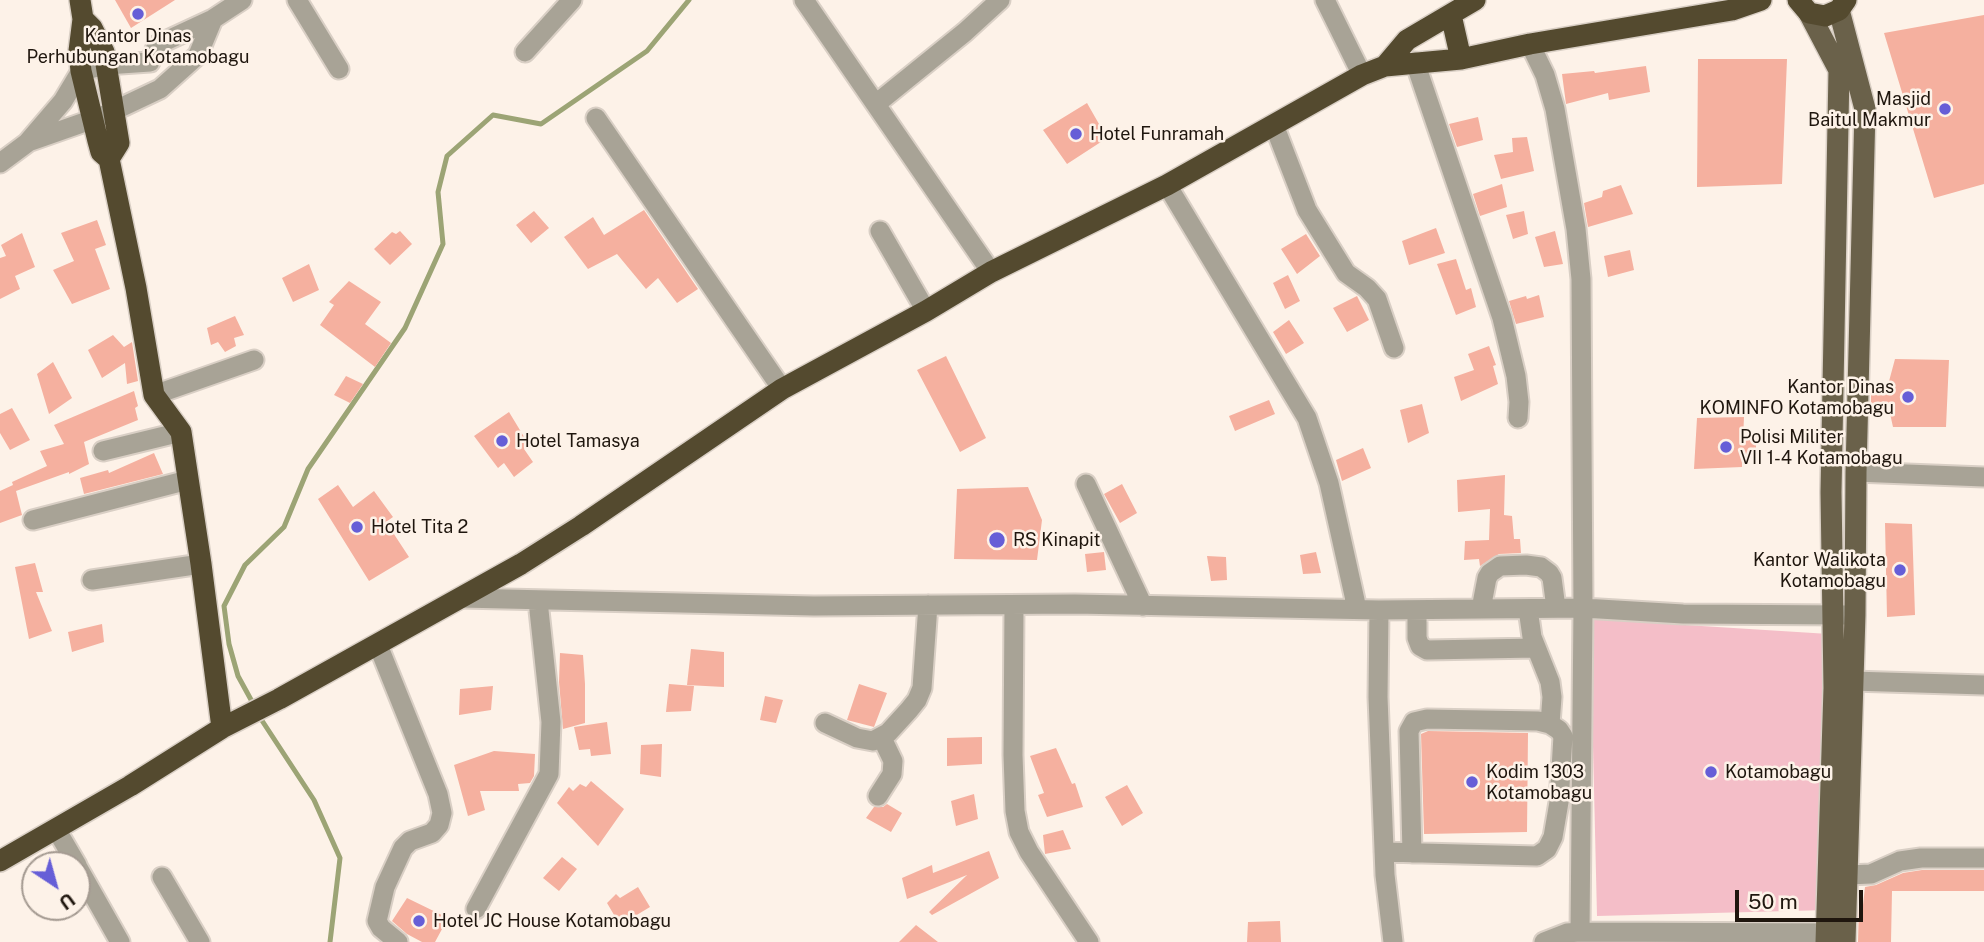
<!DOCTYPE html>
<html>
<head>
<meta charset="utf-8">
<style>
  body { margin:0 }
  #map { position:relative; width:1984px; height:942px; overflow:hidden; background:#fdf2e8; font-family:"Public Sans",sans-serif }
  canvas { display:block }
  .north { position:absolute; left:21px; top:851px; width:70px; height:70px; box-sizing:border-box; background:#fdf2e8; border:2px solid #a49a91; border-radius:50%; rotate:144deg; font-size:19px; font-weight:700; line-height:28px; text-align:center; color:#1f160e }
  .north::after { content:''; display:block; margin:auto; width:24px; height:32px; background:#665ed7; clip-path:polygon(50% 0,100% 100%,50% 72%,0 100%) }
  .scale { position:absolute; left:1735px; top:890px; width:128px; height:32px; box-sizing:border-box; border:4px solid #1f160e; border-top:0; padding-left:9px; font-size:21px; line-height:24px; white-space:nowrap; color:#1f160e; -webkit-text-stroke:5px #fdf2e8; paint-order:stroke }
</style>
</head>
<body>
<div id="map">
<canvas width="1984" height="942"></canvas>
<div class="north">U</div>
<div class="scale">50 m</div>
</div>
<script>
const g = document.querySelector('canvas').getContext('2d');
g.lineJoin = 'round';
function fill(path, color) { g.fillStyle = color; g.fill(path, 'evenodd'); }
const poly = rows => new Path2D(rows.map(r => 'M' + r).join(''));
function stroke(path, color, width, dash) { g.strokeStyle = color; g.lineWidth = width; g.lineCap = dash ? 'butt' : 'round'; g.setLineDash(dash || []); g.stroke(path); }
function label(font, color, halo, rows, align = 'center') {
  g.font = font + ' "Public Sans",sans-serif'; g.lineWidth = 5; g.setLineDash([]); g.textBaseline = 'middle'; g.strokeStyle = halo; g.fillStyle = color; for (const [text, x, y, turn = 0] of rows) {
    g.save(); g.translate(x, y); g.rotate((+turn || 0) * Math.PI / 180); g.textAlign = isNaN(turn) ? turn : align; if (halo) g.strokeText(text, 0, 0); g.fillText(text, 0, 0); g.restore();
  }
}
const green = poly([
  [1590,619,1829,634,1828,910,1597,916]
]);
const stream = poly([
  [255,707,238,676,229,644,224,606,245,565,284,527,308,469,405,328,443,244,438,192,447,156,493,115,541,124,647,51,689,0],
  [259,716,314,800,340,858,330,942]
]);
const building = poly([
  [115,0,175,0,131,28],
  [1984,15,1984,184,1934,198,1884,33],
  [1698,59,1787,59,1782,184,1697,187],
  [1646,66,1650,92,1609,100,1608,93,1566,104,1562,74,1594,71,1595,73],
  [1087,103,1107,138,1067,164,1043,130],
  [1478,117,1483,140,1457,147,1449,124],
  [1527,137,1534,171,1501,179,1494,155,1513,152,1512,138],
  [1502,184,1507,207,1480,216,1473,194],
  [1621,185,1633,214,1588,227,1584,203,1602,197,1603,191],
  [644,210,698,289,677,303,658,278,646,289,617,254,588,269,564,237,593,217,604,235],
  [534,211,549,228,531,243,516,225],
  [1524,211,1528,234,1513,239,1506,215],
  [97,220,106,245,95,249,110,289,72,304,53,270,74,261,61,233],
  [1436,228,1445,253,1409,265,1402,241],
  [400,231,412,244,390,265,374,249,392,232,396,234],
  [1555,231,1563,264,1544,267,1535,237],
  [22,233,35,267,15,276,20,289,0,299,0,258,6,256,1,245],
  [1306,234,1320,256,1297,274,1281,249],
  [1630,250,1634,270,1608,277,1604,256],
  [1456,259,1466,290,1471,288,1476,307,1456,315,1437,264],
  [309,264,319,290,293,302,282,278],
  [1288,275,1300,301,1285,309,1273,283],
  [349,281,381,302,365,324,391,343,375,367,320,325,334,305,329,302],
  [1539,295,1544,317,1516,324,1509,301,1526,296,1527,299],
  [1357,296,1369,320,1347,332,1333,308],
  [235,316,244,335,234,338,236,346,225,352,218,342,211,345,207,328],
  [1289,320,1304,343,1286,354,1273,332],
  [113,335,124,347,132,342,138,381,127,384,125,363,102,378,88,350],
  [1489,346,1496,365,1493,366,1498,384,1461,401,1454,377,1474,370,1468,354],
  [946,356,986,438,960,452,917,370],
  [1895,359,1949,360,1946,427,1893,427,1889,409,1871,408,1871,386,1888,385],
  [53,362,72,398,49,414,37,374],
  [346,376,363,384,350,403,334,395],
  [134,391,138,406,135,408,138,420,84,442,89,464,69,474,69,472,16,491,22,515,0,523,0,491,13,485,12,482,47,466,40,451,64,444,54,425],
  [1269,400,1275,414,1235,431,1229,416],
  [1422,404,1429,433,1408,443,1400,410],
  [12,408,30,440,10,450,0,433,0,414],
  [509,412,529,445,524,449,533,462,514,477,504,463,498,468,474,436],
  [1744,417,1743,440,1756,439,1756,454,1742,454,1742,467,1694,469,1697,418],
  [1363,448,1371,468,1342,481,1336,460],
  [154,453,163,474,84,494,80,478,108,470,109,473],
  [1505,475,1504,515,1512,516,1514,539,1520,539,1521,553,1499,554,1480,566,1479,559,1464,560,1465,541,1489,540,1490,509,1458,512,1457,480],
  [1122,484,1137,513,1120,523,1104,494],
  [338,485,353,507,374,491,393,517,386,522,409,557,369,581,318,499],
  [1028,487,1042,520,1037,560,954,559,957,489],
  [1885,523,1912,524,1915,615,1887,617],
  [1104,552,1106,570,1087,572,1085,554],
  [1316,552,1321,573,1303,574,1300,555],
  [1207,556,1226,557,1227,580,1211,581],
  [35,563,43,592,36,592,52,631,29,639,15,567],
  [102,624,104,642,72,652,68,632],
  [691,649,724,652,724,687,687,685],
  [560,653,583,655,585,684,585,723,563,729,559,682],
  [669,684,694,686,691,711,666,712],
  [859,684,887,693,874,727,847,720],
  [493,686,491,710,459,715,460,689],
  [765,696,783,700,776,723,760,720],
  [607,722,611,754,591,756,590,749,579,750,574,727],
  [1428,731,1528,733,1527,832,1424,834,1421,734],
  [982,737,982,764,947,766,947,738],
  [662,744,661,777,640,774,641,745],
  [1056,748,1072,784,1075,783,1083,807,1047,817,1038,795,1044,793,1030,756],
  [494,751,535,754,534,776,530,783,518,784,519,791,480,791,485,810,468,816,454,765],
  [591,781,624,809,598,846,557,803,569,787,573,791,580,784,586,787],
  [1127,785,1143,813,1122,826,1105,797],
  [974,794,978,819,956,826,951,801],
  [887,804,902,813,891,832,866,818,874,807,883,807],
  [1063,830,1071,849,1045,854,1043,835],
  [989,851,999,878,932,915,929,912,967,875,907,899,902,878,932,865,933,873],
  [562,857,577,869,559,891,543,878],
  [1922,870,1984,870,1984,891,1892,891,1891,942,1858,942,1859,906,1863,905,1865,887,1876,885,1903,873],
  [638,887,650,907,620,925,607,903,616,894,620,898],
  [407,898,448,918,435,942,422,942,407,934,392,921],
  [1280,921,1281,942,1247,942,1248,922],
  [916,925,938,942,899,942]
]);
const minor = poly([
  [297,0,339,69],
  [804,0,991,272],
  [1325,0,1362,75],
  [1530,44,1545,75,1555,109,1576,229,1581,279,1583,608,1580,932],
  [525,52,572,0],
  [1415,62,1502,318,1516,376,1519,402,1518,418],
  [876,104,965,32,1000,0],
  [596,118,782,389],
  [1274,125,1307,210,1346,273,1367,288,1377,299,1394,348],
  [28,142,105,115,160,89,198,55,213,19],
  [0,163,27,143,63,101,81,71,106,65,150,62,157,45,213,19,242,0],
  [1167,185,1307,418,1329,483,1357,609],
  [880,231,926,311],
  [154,395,254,360],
  [103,451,181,432],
  [1856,472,1984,477],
  [1086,484,1143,606],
  [33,520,188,480],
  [92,580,201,564],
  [461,598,814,606,1075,604,1379,610,1583,608,1683,614,1849,615],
  [1014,606,1013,755,1015,811,1019,832,1029,852,1089,942],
  [1481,609,1487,578,1490,573,1500,566,1526,565,1541,567,1549,573,1552,578,1556,608],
  [1528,609,1532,637,1550,682,1552,697,1550,724],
  [1379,610,1378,697,1385,875,1393,942],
  [1417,610,1417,638,1420,646,1427,650,1536,648],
  [378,645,438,794,442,813,439,825,432,833,410,841,403,848,385,887,377,921,381,928,398,942],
  [1852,681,1984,685],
  [825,723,857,738,873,741,888,733,909,710,917,700,922,688,928,605],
  [878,796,892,774,893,761,882,738],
  [56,829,77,865],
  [1384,852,1537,856,1547,849,1553,837,1559,802,1563,736,1559,730,1550,724,1538,721,1427,719,1414,722,1409,731,1412,853],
  [77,866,120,942],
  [1848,875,1871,874,1900,861,1921,858,1984,858],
  [162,877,200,942],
  [476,909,549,774,551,722,538,601],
  [1544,942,1567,933,1580,932,1841,933]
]);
const major = poly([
  [1839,10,1865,109,1856,472,1855,615,1845,942],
  [1809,13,1839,70,1831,492,1834,688,1826,942]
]);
const highway = poly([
  [80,0,83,19,79,51,81,71,98,141,101,152,109,159,136,288,154,395,181,432,201,564,222,728],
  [1798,0,1809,13,1825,16,1839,10,1846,0],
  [1451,15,1461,59],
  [83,19,92,28,104,52,119,143,109,159],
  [1385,66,1461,59,1530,44,1732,10,1761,0],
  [0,861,130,786,222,728,279,699,521,564,581,526,782,389,926,311,991,272,1167,185,1362,75,1385,66,1407,40,1475,0]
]);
const markers = [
  [138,14,7,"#665ed7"],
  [1945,109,7,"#665ed7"],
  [1076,134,7,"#665ed7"],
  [1908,397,7,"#665ed7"],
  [502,441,7,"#665ed7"],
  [1726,447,7,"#665ed7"],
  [357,527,7,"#665ed7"],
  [997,540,9,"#665ed7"],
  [1900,570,7,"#665ed7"],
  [1711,772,7,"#665ed7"],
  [1472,782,7,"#665ed7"],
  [419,921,7,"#665ed7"]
];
const poiNames = [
  ["Kantor Dinas",138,36,"center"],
  ["Perhubungan Kotamobagu",138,57,"center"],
  ["Masjid",1931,99,"right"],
  ["Baitul Makmur",1931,120,"right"],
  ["Hotel Funramah",1090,134],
  ["Kantor Dinas",1894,387,"right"],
  ["KOMINFO Kotamobagu",1894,408,"right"],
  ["Polisi Militer",1740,437],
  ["VII 1-4 Kotamobagu",1740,458],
  ["Hotel Tamasya",516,441],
  ["Hotel Tita 2",371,527],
  ["RS Kinapit",1013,540],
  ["Kantor Walikota",1886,560,"right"],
  ["Kotamobagu",1886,581,"right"],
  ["Kodim 1303",1486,772],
  ["Kotamobagu",1486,793],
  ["Kotamobagu",1725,772],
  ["Hotel JC House Kotamobagu",433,921]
];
fill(green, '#f4bec8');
stroke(stream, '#9ca475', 5);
fill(building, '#f5b09f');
stroke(minor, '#d9cfc5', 23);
stroke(major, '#d9cfc5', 24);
stroke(highway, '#d9cfc5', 24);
stroke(minor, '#a8a396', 19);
stroke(major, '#6a614a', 21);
stroke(highway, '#544a2f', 21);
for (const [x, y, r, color] of markers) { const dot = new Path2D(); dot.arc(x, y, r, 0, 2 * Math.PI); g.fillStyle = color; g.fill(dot); stroke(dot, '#fdf2e8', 2.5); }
label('18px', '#1f160e', '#fdf2e8', poiNames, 'left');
</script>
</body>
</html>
